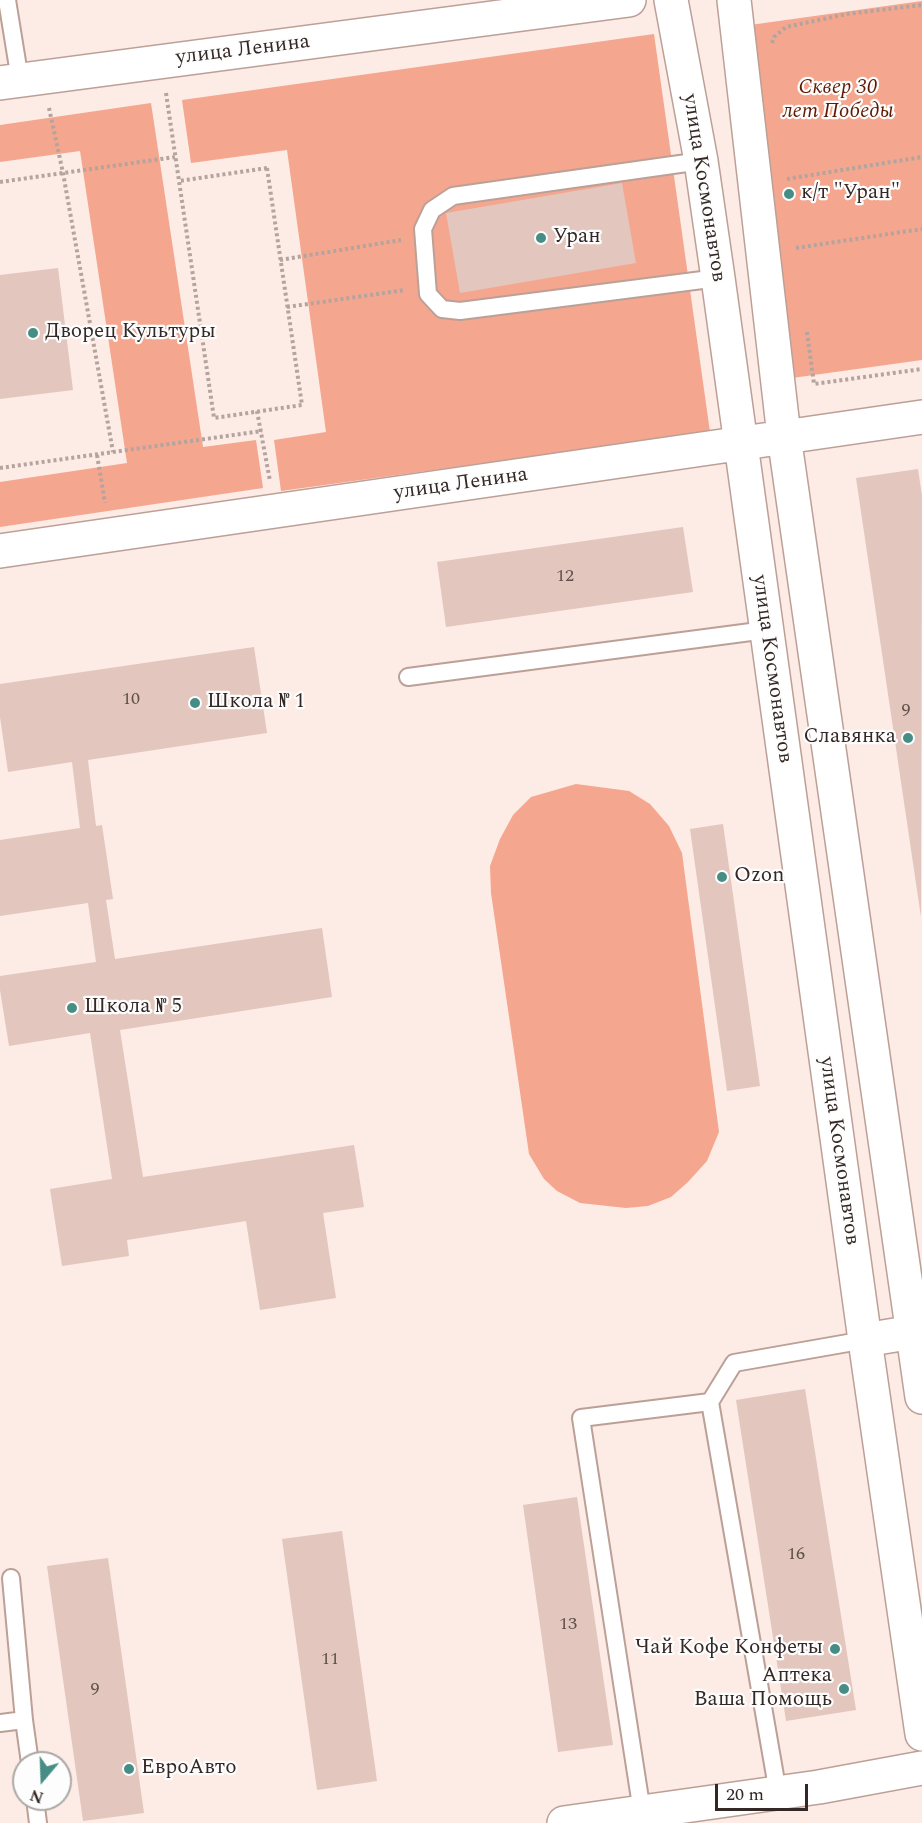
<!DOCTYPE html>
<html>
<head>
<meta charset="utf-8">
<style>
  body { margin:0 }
  #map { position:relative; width:922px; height:1823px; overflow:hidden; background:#fdebe5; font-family:Spectral,serif }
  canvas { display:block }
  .north { position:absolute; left:12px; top:1751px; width:60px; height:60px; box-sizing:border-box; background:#fdfdfd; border:2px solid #aca8a7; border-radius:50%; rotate:199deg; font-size:16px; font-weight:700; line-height:24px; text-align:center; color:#332825 }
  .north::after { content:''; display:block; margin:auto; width:21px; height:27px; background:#468d86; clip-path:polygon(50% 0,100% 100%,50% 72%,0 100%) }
  .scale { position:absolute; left:715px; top:1784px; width:93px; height:27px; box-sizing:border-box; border:3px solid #332825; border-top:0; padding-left:8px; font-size:18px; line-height:21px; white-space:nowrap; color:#332825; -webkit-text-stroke:4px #fdfdfd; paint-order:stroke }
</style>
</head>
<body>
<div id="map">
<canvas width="922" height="1823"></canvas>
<div class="north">N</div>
<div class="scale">20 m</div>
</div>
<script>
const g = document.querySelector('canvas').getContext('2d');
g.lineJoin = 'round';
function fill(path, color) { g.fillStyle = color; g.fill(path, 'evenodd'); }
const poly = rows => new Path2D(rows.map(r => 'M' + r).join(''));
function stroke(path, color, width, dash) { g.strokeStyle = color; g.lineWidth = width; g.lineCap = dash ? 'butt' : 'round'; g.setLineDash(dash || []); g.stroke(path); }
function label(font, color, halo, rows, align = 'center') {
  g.font = font + ' Spectral,serif'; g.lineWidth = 4.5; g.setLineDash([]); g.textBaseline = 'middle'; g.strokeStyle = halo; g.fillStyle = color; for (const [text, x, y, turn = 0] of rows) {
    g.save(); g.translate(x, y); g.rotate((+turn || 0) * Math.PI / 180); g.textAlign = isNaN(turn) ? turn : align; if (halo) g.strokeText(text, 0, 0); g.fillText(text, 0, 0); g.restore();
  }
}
const green = poly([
  [922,1,922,360,792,378,743,26],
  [654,34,710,432,281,491,274,440,326,432,287,150,191,163,182,100],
  [151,103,203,447,256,440,263,488,0,527,0,482,127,463,80,151,0,162,0,125],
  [576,784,629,791,650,804,669,826,682,853,719,1132,707,1161,688,1182,671,1197,648,1206,626,1208,580,1203,557,1191,544,1179,529,1154,491,893,490,866,500,839,513,815,531,797]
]);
const building = poly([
  [622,183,636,263,460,293,446,213],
  [58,268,73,390,0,399,0,275],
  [918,469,922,496,921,917,856,478],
  [683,527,693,592,446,627,437,562],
  [254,647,267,733,88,760,96,826,102,825,113,899,106,900,115,959,322,928,332,997,120,1030,143,1177,354,1145,364,1207,323,1213,336,1298,260,1310,246,1221,127,1240,129,1256,62,1266,50,1189,112,1179,90,1033,9,1046,0,990,0,976,96,962,88,903,0,916,0,840,80,828,72,762,8,772,0,717,0,684],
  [723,824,760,1086,727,1091,690,829],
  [805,1389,856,1710,786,1721,736,1400],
  [577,1497,613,1745,558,1752,523,1505],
  [342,1531,377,1781,317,1790,282,1539],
  [108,1558,144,1813,83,1821,47,1566]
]);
const path = poly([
  [772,43,774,37,786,27,847,14,922,5],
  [166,93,179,181],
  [49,108,63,173,113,452],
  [267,168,302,405,214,418,179,181,267,168],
  [787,179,922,157],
  [0,182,175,157],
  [796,248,922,229],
  [280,260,401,240],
  [287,307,405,290],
  [807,332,814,384,922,369],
  [257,411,270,481],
  [97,455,105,503],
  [0,468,262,431]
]);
const service = poly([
  [7,0,20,80],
  [701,161,453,196,432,210,423,229,428,294,442,309,460,311,718,278],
  [408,677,766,630],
  [11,1578,24,1720],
  [0,1723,24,1720,30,1763],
  [778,1793,710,1402,734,1363,865,1340],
  [35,1799,38,1823],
  [642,1812,581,1418,710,1402]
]);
const minor = poly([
  [865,1340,913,1332]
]);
const tertiary = poly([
  [671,0,701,161,718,278,865,1340,922,1734],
  [734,0,784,436,922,1397],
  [0,83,629,0],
  [0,551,922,417],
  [564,1823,819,1787,922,1768]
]);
const markers = [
  [789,194,6,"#468d86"],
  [541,238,6,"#468d86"],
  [33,333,6,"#468d86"],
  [195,703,6,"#468d86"],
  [908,738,6,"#468d86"],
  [722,877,6,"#468d86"],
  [72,1008,6,"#468d86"],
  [835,1649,6,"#468d86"],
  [844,1689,6,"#468d86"],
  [129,1769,6,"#468d86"]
];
const numberNames = [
  ["12",565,577],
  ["10",131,700],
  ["9",906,711],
  ["16",796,1555],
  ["13",568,1625],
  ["11",330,1660],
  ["9",95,1690]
];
const streetNames = [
  ["улица Ленина",243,51,-7],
  ["улица Космонавтов",703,188,81],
  ["улица Ленина",461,485,-8],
  ["улица Космонавтов",771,669,82],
  ["улица Космонавтов",838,1151,82]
];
const parkNames = [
  ["Сквер 30",838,89],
  ["лет Победы",838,113]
];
const poiNames = [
  ["к/т \"Уран\"",801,194],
  ["Уран",553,238],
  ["Дворец Культуры",45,333],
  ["Школа № 1",207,703],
  ["Славянка",896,738,"right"],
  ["Ozon",734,877],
  ["Школа № 5",84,1008],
  ["Чай Кофе Конфеты",823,1649,"right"],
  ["Аптека",832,1677,"right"],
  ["Ваша Помощь",832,1701,"right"],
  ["ЕвроАвто",141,1769]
];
fill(green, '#f5a68e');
fill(building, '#e3c6bd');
stroke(service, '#bca097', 20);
stroke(minor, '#bca097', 36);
stroke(tertiary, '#bca097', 36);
stroke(path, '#b4a49f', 4, [3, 3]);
stroke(service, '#fff', 16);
stroke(minor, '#fff', 33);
stroke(tertiary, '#fff', 33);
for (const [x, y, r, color] of markers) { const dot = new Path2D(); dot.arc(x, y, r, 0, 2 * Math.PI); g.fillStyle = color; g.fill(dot); stroke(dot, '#fdfdfd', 2); }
label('18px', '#5f504b', null, numberNames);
label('21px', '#332825', '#fdfdfd', streetNames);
label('italic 21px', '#5e1901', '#fdfdfd', parkNames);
label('21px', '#332825', '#fdfdfd', poiNames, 'left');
</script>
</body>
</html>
